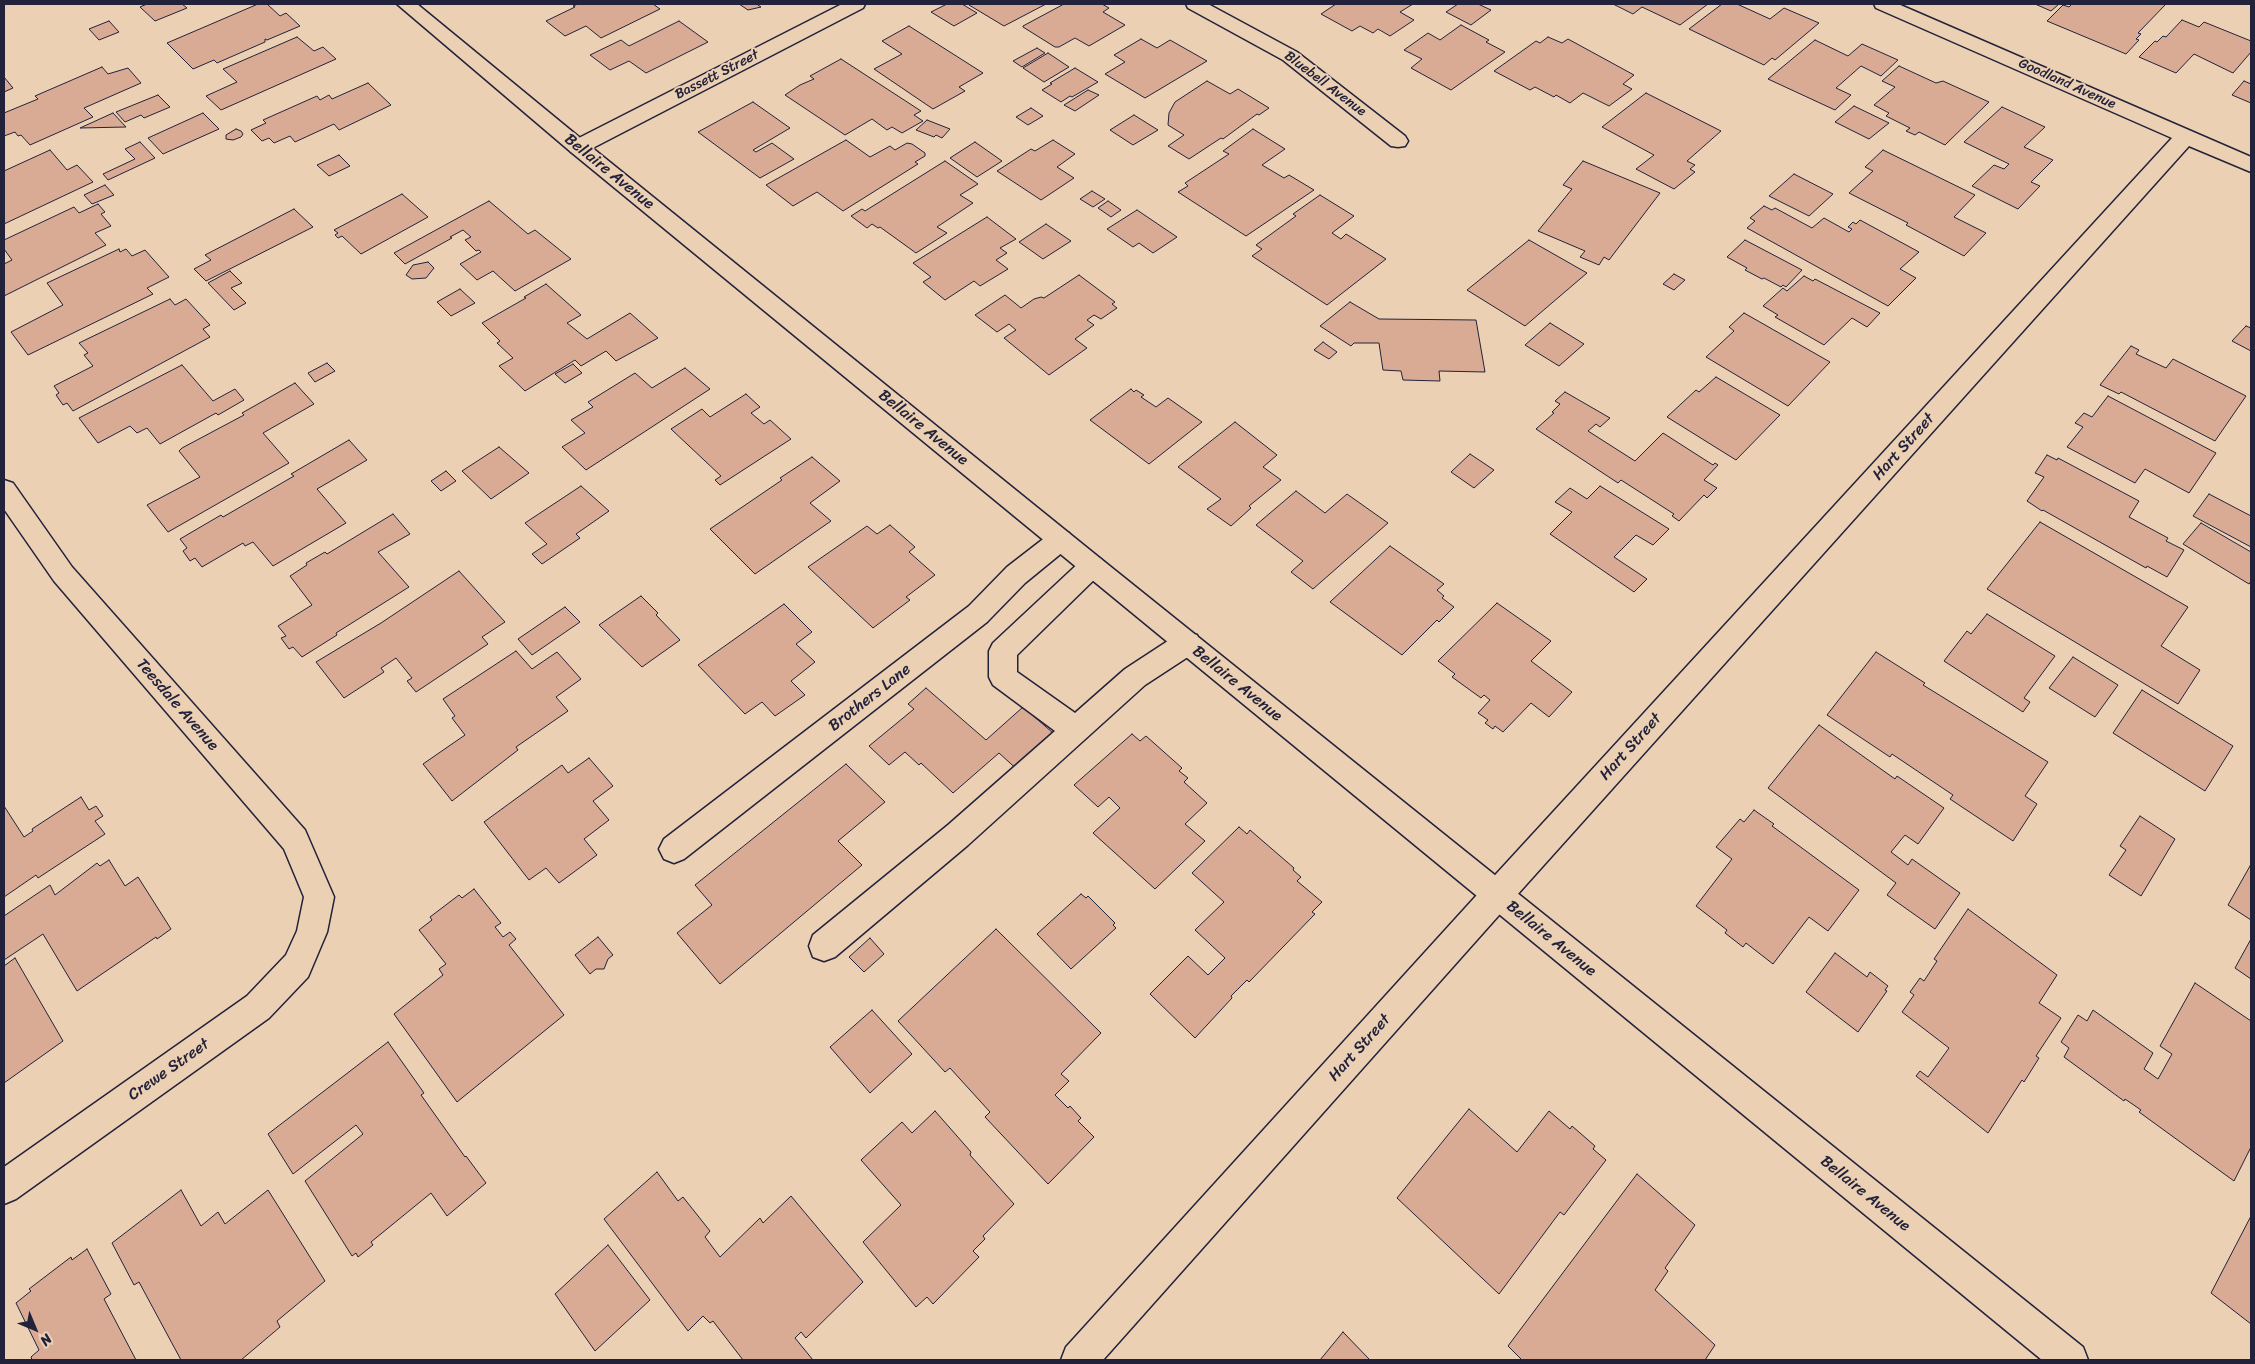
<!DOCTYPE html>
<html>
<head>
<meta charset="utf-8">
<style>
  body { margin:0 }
  #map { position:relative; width:2255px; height:1364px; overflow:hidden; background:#ecd0b3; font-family:Sriracha,sans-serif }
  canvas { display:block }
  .frame { position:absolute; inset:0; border:5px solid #22223b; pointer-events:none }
  .north { position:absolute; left:10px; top:1304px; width:50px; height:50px; -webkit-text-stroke:4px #ecd0b3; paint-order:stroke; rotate:135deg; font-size:14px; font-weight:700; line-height:20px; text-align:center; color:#22223b }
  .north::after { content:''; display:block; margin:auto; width:18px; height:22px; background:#22223b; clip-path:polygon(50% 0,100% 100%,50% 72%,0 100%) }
</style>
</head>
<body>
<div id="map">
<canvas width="2255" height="1364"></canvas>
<div class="frame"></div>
<div class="north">N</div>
</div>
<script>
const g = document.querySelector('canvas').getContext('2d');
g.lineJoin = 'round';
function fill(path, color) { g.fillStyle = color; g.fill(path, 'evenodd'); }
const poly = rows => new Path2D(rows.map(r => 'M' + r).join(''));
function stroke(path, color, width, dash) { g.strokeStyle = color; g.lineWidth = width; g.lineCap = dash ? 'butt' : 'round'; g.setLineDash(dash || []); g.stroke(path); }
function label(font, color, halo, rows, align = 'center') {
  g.font = font + ' Sriracha,sans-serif'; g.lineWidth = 4; g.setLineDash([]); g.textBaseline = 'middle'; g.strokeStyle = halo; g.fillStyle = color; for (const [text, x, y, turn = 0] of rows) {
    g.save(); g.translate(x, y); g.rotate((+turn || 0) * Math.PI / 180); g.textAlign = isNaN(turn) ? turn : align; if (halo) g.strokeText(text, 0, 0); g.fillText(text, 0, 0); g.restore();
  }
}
const building = poly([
  [147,4,182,4,187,8,155,21,140,7,147,4],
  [258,4,267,4,280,16,286,13,300,26,267,40,265,39,265,42,217,63,214,60,193,69,167,43,258,4],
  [578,4,653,4,660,9,601,38,586,26,565,36,546,21,575,7,573,6,578,4],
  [739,4,761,4,758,5,761,7,748,10,739,4],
  [947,4,962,4,977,13,954,26,931,12,947,4],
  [970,4,1046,4,1004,26,969,5,970,4],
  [1064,4,1102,4,1109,8,1103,12,1125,25,1089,46,1075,38,1059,47,1055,47,1023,27,1023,26,1064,4],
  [1336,4,1413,4,1400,12,1414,20,1390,36,1378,29,1373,33,1360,26,1352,31,1321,14,1336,4],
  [1458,4,1478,4,1491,10,1471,25,1446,12,1458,4],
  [1613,4,1708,4,1680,25,1642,7,1633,14,1613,4],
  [1722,4,1737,4,1770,19,1784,8,1819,23,1775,60,1772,58,1764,65,1689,29,1722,4],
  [2035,4,2059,4,2051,11,2035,4],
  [2072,4,2166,4,2138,33,2141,34,2136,39,2139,40,2126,54,2047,21,2063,5,2069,7,2072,4],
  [2182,20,2199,27,2204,22,2251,41,2251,52,2233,73,2194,54,2176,73,2139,57,2155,41,2157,42,2163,36,2166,37,2182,20],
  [109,21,119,32,99,40,89,29,109,21],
  [679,21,708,42,646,73,629,61,610,70,590,55,621,40,629,46,679,21],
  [1461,25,1489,40,1486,42,1505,52,1451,90,1411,68,1422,59,1404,50,1428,33,1440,40,1461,25],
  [909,26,983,73,959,87,965,91,933,109,874,69,902,54,882,41,909,26],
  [297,37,314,51,323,47,336,59,221,110,206,96,237,82,223,69,297,37],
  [1548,37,1562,43,1568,39,1634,75,1623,84,1632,89,1609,106,1583,93,1570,103,1556,95,1554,97,1535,87,1530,90,1494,71,1536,41,1540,43,1548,37],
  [1141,39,1157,48,1170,40,1207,61,1145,98,1105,74,1125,62,1114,55,1141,39],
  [1815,40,1848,56,1862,44,1898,60,1881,76,1861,66,1836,88,1851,95,1835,110,1768,79,1815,40],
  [1037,48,1045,53,1022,67,1013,61,1037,48],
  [1048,53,1069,67,1044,82,1023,68,1048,53],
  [841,59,921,111,914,115,923,121,902,133,892,127,887,130,872,119,845,135,785,95,800,85,814,79,810,76,841,59],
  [1899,66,1936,83,1943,81,1989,102,1945,145,1919,132,1915,135,1906,131,1910,128,1886,116,1889,113,1874,105,1895,87,1882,81,1899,66],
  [102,67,108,74,128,68,141,83,84,108,93,117,30,145,21,135,18,136,15,132,4,136,4,113,38,99,35,96,102,67],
  [1075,68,1098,82,1072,97,1070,96,1061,102,1042,90,1052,84,1050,83,1075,68],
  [4,77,13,88,4,92,4,77],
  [1207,81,1230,94,1238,89,1269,108,1259,115,1257,114,1223,139,1221,138,1189,159,1168,146,1184,135,1168,125,1169,113,1175,102,1207,81],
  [2244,81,2251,84,2251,103,2232,95,2244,81],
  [368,83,391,105,339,130,334,124,295,142,290,136,274,143,269,138,262,141,251,130,266,123,263,120,317,96,320,100,329,95,332,99,368,83],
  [1088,90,1099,95,1075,111,1064,105,1088,90],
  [1646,93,1721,131,1687,161,1695,165,1690,169,1695,172,1674,189,1636,169,1654,155,1602,127,1646,93],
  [158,95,170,107,144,118,141,115,125,122,116,112,158,95],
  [753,102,790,128,753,150,756,152,772,143,794,159,760,178,698,132,753,102],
  [1854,106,1889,123,1869,139,1835,122,1854,106],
  [2002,107,2045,127,2024,147,2053,160,2031,182,2040,186,2018,209,1972,186,1994,165,2004,169,2009,164,1964,142,2002,107],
  [1031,108,1043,116,1028,125,1016,117,1031,108],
  [113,113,126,127,80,128,113,113],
  [203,113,219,129,163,154,148,138,203,113],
  [1134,115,1158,130,1133,145,1110,130,1134,115],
  [927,120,950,129,942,138,936,135,934,137,916,130,927,120],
  [236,129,241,131,243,134,241,137,233,140,226,139,226,135,236,129],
  [1253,129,1285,149,1262,165,1284,178,1289,175,1314,190,1246,236,1178,192,1188,186,1185,183,1229,154,1223,151,1253,129],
  [846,140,870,157,890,146,895,150,907,143,912,144,925,153,925,156,915,162,918,164,843,211,817,192,793,206,766,185,846,140],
  [1053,140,1075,154,1057,167,1074,178,1041,200,997,171,1031,149,1035,151,1053,140],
  [140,142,155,158,108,180,103,174,135,159,125,149,140,142],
  [975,142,1002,161,977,177,950,158,975,142],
  [50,150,67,170,77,165,93,182,4,224,4,171,50,150],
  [1883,150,1975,195,1954,217,1986,233,1964,256,1906,225,1908,223,1849,193,1873,171,1865,167,1883,150],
  [339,155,350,166,329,176,317,165,339,155],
  [945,161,978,184,960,195,973,203,937,227,947,233,916,253,880,227,878,228,872,224,867,228,851,216,862,209,865,211,945,161],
  [1583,161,1660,193,1609,260,1604,257,1599,265,1580,257,1585,251,1538,231,1572,189,1563,185,1583,161],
  [1794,174,1833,194,1809,216,1769,196,1794,174],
  [105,185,114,195,92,204,84,195,105,185],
  [1092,191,1105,199,1093,207,1080,199,1092,191],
  [402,194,428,217,361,254,342,236,338,238,335,235,338,233,334,230,402,194],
  [1320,195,1354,216,1332,233,1341,239,1346,234,1386,259,1327,305,1252,256,1262,249,1256,245,1296,216,1293,214,1320,195],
  [489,201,528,234,535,230,571,259,515,291,493,271,477,280,460,264,481,252,479,250,476,251,465,240,471,237,463,230,450,237,452,238,405,264,394,253,489,201],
  [1108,201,1121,210,1111,217,1098,208,1108,201],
  [98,204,105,212,101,214,111,226,95,233,106,245,4,296,4,264,12,260,4,249,4,240,74,207,79,213,98,204],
  [1764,206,1772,210,1775,208,1812,228,1824,218,1849,232,1852,229,1848,227,1853,222,1856,224,1860,220,1919,252,1900,269,1916,278,1888,306,1747,228,1755,221,1750,218,1764,206],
  [294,209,313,227,206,281,194,269,211,260,205,255,294,209],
  [1137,210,1177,237,1153,253,1139,243,1133,247,1107,229,1137,210],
  [987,217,1016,239,1000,248,1007,253,996,260,1008,269,980,286,974,281,945,300,923,282,931,277,913,263,987,217],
  [1046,224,1071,241,1043,259,1019,242,1046,224],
  [1529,240,1587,273,1525,326,1467,290,1529,240],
  [1745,240,1802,270,1786,287,1783,285,1781,287,1764,278,1762,279,1745,270,1747,268,1727,257,1745,240],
  [119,249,120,252,126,249,132,256,145,250,169,277,147,288,153,294,28,355,11,332,63,305,47,283,119,249],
  [428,262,434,268,426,278,412,279,406,275,413,265,428,262],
  [230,271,242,283,231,288,246,303,234,310,208,283,230,271],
  [1674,274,1685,280,1674,290,1663,284,1674,274],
  [1079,275,1115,302,1112,304,1117,308,1101,319,1094,315,1087,320,1094,325,1075,339,1087,348,1049,375,1004,338,1016,330,1009,324,997,332,975,315,1005,295,1021,308,1034,299,1041,297,1044,298,1079,275],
  [1804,276,1813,281,1815,279,1880,313,1867,327,1852,318,1824,345,1775,317,1778,315,1763,306,1783,288,1787,291,1804,276],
  [546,284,581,315,567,323,587,339,630,313,658,338,616,361,606,351,581,366,575,360,525,391,499,366,513,358,497,343,500,341,482,323,526,298,524,297,546,284],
  [460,289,475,303,451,316,437,302,460,289],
  [170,299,175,305,186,299,210,325,203,329,210,337,73,411,67,403,63,405,56,395,59,393,54,386,93,366,84,355,88,353,79,343,170,299],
  [1350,302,1379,319,1476,320,1485,372,1439,371,1440,381,1403,380,1401,371,1383,370,1379,343,1354,343,1351,346,1320,326,1350,302],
  [1744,313,1830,362,1788,406,1706,357,1734,331,1729,327,1744,313],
  [1550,323,1584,344,1559,366,1525,345,1550,323],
  [2246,326,2251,328,2251,351,2232,341,2246,326],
  [1323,342,1337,352,1329,359,1314,350,1323,342],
  [2131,346,2139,350,2136,354,2166,368,2173,359,2246,396,2215,441,2121,392,2119,394,2100,385,2131,346],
  [327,363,335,371,315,382,308,373,327,363],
  [573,364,582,373,565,383,555,374,573,364],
  [182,365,213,401,235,389,244,400,218,415,216,413,160,444,147,428,137,433,130,426,98,443,79,418,182,365],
  [685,368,710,389,586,470,562,447,585,433,571,420,593,407,588,402,635,373,652,388,685,368],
  [1716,377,1780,415,1736,460,1667,417,1696,390,1699,392,1716,377],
  [295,383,314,404,263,433,289,463,168,532,147,505,200,477,179,451,182,448,244,415,242,413,295,383],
  [1131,389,1134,392,1136,390,1144,395,1141,397,1156,407,1168,398,1202,422,1149,464,1090,420,1131,389],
  [1565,392,1610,418,1600,427,1596,424,1588,431,1635,461,1663,433,1713,465,1715,463,1718,465,1704,480,1717,488,1707,498,1704,495,1679,521,1672,516,1674,514,1621,480,1618,483,1536,429,1554,413,1552,412,1560,404,1555,401,1565,392],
  [746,394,760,407,751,413,764,424,770,420,791,439,720,485,715,480,721,476,671,429,702,409,710,417,746,394],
  [2108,396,2216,453,2189,493,2145,469,2135,483,2067,447,2083,427,2075,423,2084,413,2092,417,2108,396],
  [1235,422,1277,455,1263,467,1281,480,1249,506,1251,508,1231,526,1207,509,1221,499,1178,467,1235,422],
  [349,440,367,460,317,489,346,523,273,566,253,542,245,546,243,543,202,567,195,558,190,561,183,551,187,548,180,539,221,515,223,517,294,476,291,474,349,440],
  [499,447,529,473,491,499,462,471,499,447],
  [1470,454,1494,470,1474,488,1451,472,1470,454],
  [2047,455,2057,460,2058,458,2139,501,2129,517,2168,538,2166,541,2184,550,2167,577,2147,566,2146,568,2043,510,2042,511,2027,501,2044,477,2035,473,2047,455],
  [812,457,840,481,810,503,831,521,755,574,710,529,782,480,780,478,812,457],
  [446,471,456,481,441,491,431,481,446,471],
  [581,486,609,511,576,534,580,538,542,564,532,554,547,544,525,523,581,486],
  [1600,486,1669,529,1653,545,1636,535,1614,557,1647,579,1634,592,1550,534,1572,512,1555,502,1570,488,1587,499,1600,486],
  [1296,491,1325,513,1347,494,1388,523,1313,589,1291,572,1303,561,1256,525,1296,491],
  [2209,494,2251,516,2251,547,2193,516,2209,494],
  [393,514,410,534,378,552,409,587,336,633,337,635,302,657,293,647,289,649,281,638,286,636,278,626,312,605,290,576,307,565,306,563,325,552,327,554,393,514],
  [2040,522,2188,607,2161,646,2200,670,2178,704,1987,589,2040,522],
  [2201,523,2251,552,2251,581,2249,584,2183,544,2201,523],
  [890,525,915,547,909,552,935,575,906,597,910,600,873,628,808,567,867,526,877,534,890,525],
  [1390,546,1444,584,1437,590,1444,596,1442,598,1454,607,1439,622,1437,620,1402,655,1330,602,1390,546],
  [459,571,505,622,482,637,488,644,416,692,407,681,412,678,396,658,381,668,384,672,344,698,316,662,381,623,459,571],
  [641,596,658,613,656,615,680,640,642,667,599,625,641,596],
  [1497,603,1551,641,1531,661,1572,692,1549,717,1531,703,1503,732,1495,726,1493,729,1485,723,1488,720,1478,713,1490,700,1484,695,1481,698,1452,677,1455,674,1438,661,1497,603],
  [784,604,812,632,796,644,815,662,791,681,805,695,775,716,762,702,745,714,698,665,784,604],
  [565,607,580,622,532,655,518,639,565,607],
  [1987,614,2055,656,2024,698,2030,702,2023,712,1944,661,1967,631,1971,634,1987,614],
  [516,651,532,669,557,652,581,679,556,697,568,711,516,747,518,750,452,801,423,764,465,735,452,718,455,716,443,699,516,651],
  [1876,652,1925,683,1923,685,2048,762,2025,796,2037,804,2013,841,1950,799,1953,795,1892,754,1890,757,1827,715,1876,652],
  [2073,657,2118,685,2095,717,2049,688,2073,657],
  [926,688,986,740,1023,707,1060,739,1021,773,999,753,953,793,921,763,919,765,905,752,889,765,869,746,914,709,908,704,926,688],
  [2142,690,2233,746,2205,791,2113,733,2142,690],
  [1819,725,1895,779,1897,776,1944,808,1918,844,1905,835,1891,852,1908,865,1912,859,1960,893,1935,929,1887,895,1896,883,1768,788,1819,725],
  [1132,734,1140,741,1146,736,1182,768,1179,771,1188,778,1184,782,1207,803,1185,824,1205,841,1155,889,1093,833,1120,808,1109,797,1098,807,1074,785,1132,734],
  [589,758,613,786,593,801,609,820,584,839,597,855,559,883,546,868,529,880,484,822,562,765,568,773,589,758],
  [846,764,885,802,838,841,862,865,720,984,677,933,712,905,695,885,846,764],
  [81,797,89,810,96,806,103,816,95,821,105,834,38,878,36,875,4,897,4,806,24,837,33,831,32,829,81,797],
  [1754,810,1774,824,1772,826,1859,890,1828,931,1809,917,1773,964,1746,943,1743,947,1725,933,1727,930,1696,906,1732,859,1716,847,1740,819,1744,822,1754,810],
  [2140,816,2175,839,2141,896,2109,875,2126,850,2120,846,2140,816],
  [1239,827,1247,834,1250,830,1294,868,1293,870,1301,877,1297,881,1322,902,1312,912,1315,914,1249,982,1247,980,1231,996,1232,998,1195,1038,1150,994,1188,956,1208,975,1225,958,1195,930,1224,902,1192,873,1239,827],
  [109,860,125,886,138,877,171,929,157,939,156,937,77,991,43,934,4,960,4,916,50,885,55,895,97,863,100,866,109,860],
  [2250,866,2251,867,2251,920,2228,905,2250,866],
  [474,889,501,923,495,927,503,937,510,932,516,939,509,945,564,1015,457,1102,394,1014,443,975,439,969,446,964,419,930,432,920,430,917,459,895,462,898,474,889],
  [1081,894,1086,898,1088,896,1115,923,1113,925,1116,928,1071,969,1037,934,1081,894],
  [1968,909,2057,975,2039,1003,2061,1018,2036,1056,2039,1058,2024,1082,2022,1080,1988,1133,1916,1076,1920,1071,1928,1077,1949,1048,1902,1012,1914,995,1910,992,1920,978,1924,981,1937,961,1934,959,1968,909],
  [996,929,1101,1033,1061,1074,1069,1081,1055,1095,1068,1108,1070,1106,1081,1118,1078,1121,1094,1137,1048,1184,985,1117,990,1112,950,1068,945,1072,898,1021,996,929],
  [598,937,613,955,608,959,604,969,596,969,590,974,575,955,598,937],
  [870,938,884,954,864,972,849,957,870,938],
  [2251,939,2251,979,2235,968,2251,939],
  [1835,953,1867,977,1870,972,1888,986,1885,990,1887,991,1858,1032,1806,992,1835,953],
  [15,958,63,1041,4,1083,4,966,15,958],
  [2195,983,2251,1021,2251,1147,2234,1181,2139,1112,2141,1110,2125,1099,2124,1101,2064,1057,2069,1048,2061,1042,2078,1015,2087,1021,2093,1010,2153,1053,2144,1069,2158,1079,2172,1054,2160,1046,2195,983],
  [872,1010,912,1054,870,1093,830,1047,872,1010],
  [388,1042,424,1093,421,1095,465,1157,466,1156,486,1183,447,1216,431,1193,371,1242,373,1245,358,1257,356,1253,352,1256,305,1181,363,1134,356,1125,293,1174,268,1134,388,1042],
  [1469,1109,1517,1152,1549,1111,1570,1129,1572,1126,1595,1146,1593,1149,1606,1160,1564,1215,1560,1212,1499,1294,1397,1198,1469,1109],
  [935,1111,971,1152,970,1155,1014,1204,983,1236,985,1239,973,1251,979,1257,933,1304,927,1297,916,1307,863,1242,901,1205,861,1160,902,1122,912,1133,935,1111],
  [657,1172,678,1201,683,1197,710,1231,705,1237,720,1257,760,1218,763,1223,791,1196,863,1282,806,1338,801,1332,795,1338,813,1360,743,1360,713,1321,710,1323,703,1316,688,1331,604,1219,657,1172],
  [1637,1174,1695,1225,1665,1268,1668,1271,1655,1290,1715,1345,1705,1360,1522,1360,1508,1346,1637,1174],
  [181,1190,201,1226,218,1212,225,1224,268,1190,325,1281,277,1321,280,1327,241,1360,181,1360,139,1282,134,1285,112,1243,181,1190],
  [2251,1216,2251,1324,2211,1293,2251,1216],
  [608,1245,650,1300,595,1351,555,1294,608,1245],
  [87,1249,111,1294,104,1299,136,1360,32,1360,31,1357,39,1350,16,1303,31,1291,29,1289,71,1257,72,1260,87,1249],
  [1343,1332,1370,1360,1320,1360,1343,1332]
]);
const service = poly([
  [1060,530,1069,533,1073,540,1069,547,1025,583,987,622,684,859,674,863,664,859,659,849,664,839,969,606,1007,567,1051,533,1060,530],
  [1092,555,1101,559,1105,566,1101,573,1017,655,1017,672,1075,713,1125,669,1177,635,1187,632,1197,635,1200,643,1197,651,1145,685,968,845,835,957,824,961,813,957,809,946,813,935,948,825,1055,731,993,685,989,677,989,651,993,643,1083,559,1092,555]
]);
const minor = poly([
  [842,4,865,4,863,8,585,152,578,154,571,152,568,147,571,142,842,4],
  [1186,4,1208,4,1297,52,1405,136,1408,141,1405,146,1398,147,1391,146,1283,60,1188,8,1186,4],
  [1874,4,1898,4,2251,157,2251,172,2189,146,1508,905,1103,1360,1061,1360,1066,1347,1486,885,2172,138,1876,8,1874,4],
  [4,480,13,483,72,567,305,830,334,897,327,932,308,977,269,1018,16,1199,4,1204,4,1167,247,996,286,955,297,931,304,897,284,849,54,581,4,509,4,480]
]);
const tertiary = poly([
  [397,4,417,4,585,142,1101,559,2083,1347,2088,1360,2042,1360,571,152,397,4]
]);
const farStreetnames = [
  ["Bassett Street",717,75,-27],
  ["Bluebell Avenue",1325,84,37],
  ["Goodland Avenue",2067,84,24]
];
const streetNames = [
  ["Bellaire Avenue",609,172,39],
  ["Bellaire Avenue",923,428,39],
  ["Hart Street",1904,447,-48],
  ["Bellaire Avenue",1237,684,39],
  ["Brothers Lane",870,698,-38],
  ["Teesdale Avenue",177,705,49],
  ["Hart Street",1631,747,-48],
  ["Bellaire Avenue",1551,939,39],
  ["Hart Street",1360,1048,-48],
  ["Crewe Street",169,1070,-35],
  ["Bellaire Avenue",1865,1194,39]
];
fill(building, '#daab94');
stroke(building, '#22223b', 1);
stroke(service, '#22223b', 3);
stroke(minor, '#22223b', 3);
stroke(tertiary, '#22223b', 3);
fill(service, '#ecd0b3');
fill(minor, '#ecd0b3');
fill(tertiary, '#ecd0b3');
label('14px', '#22223b', '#ecd0b3', farStreetnames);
label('16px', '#22223b', '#ecd0b3', streetNames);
</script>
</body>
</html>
